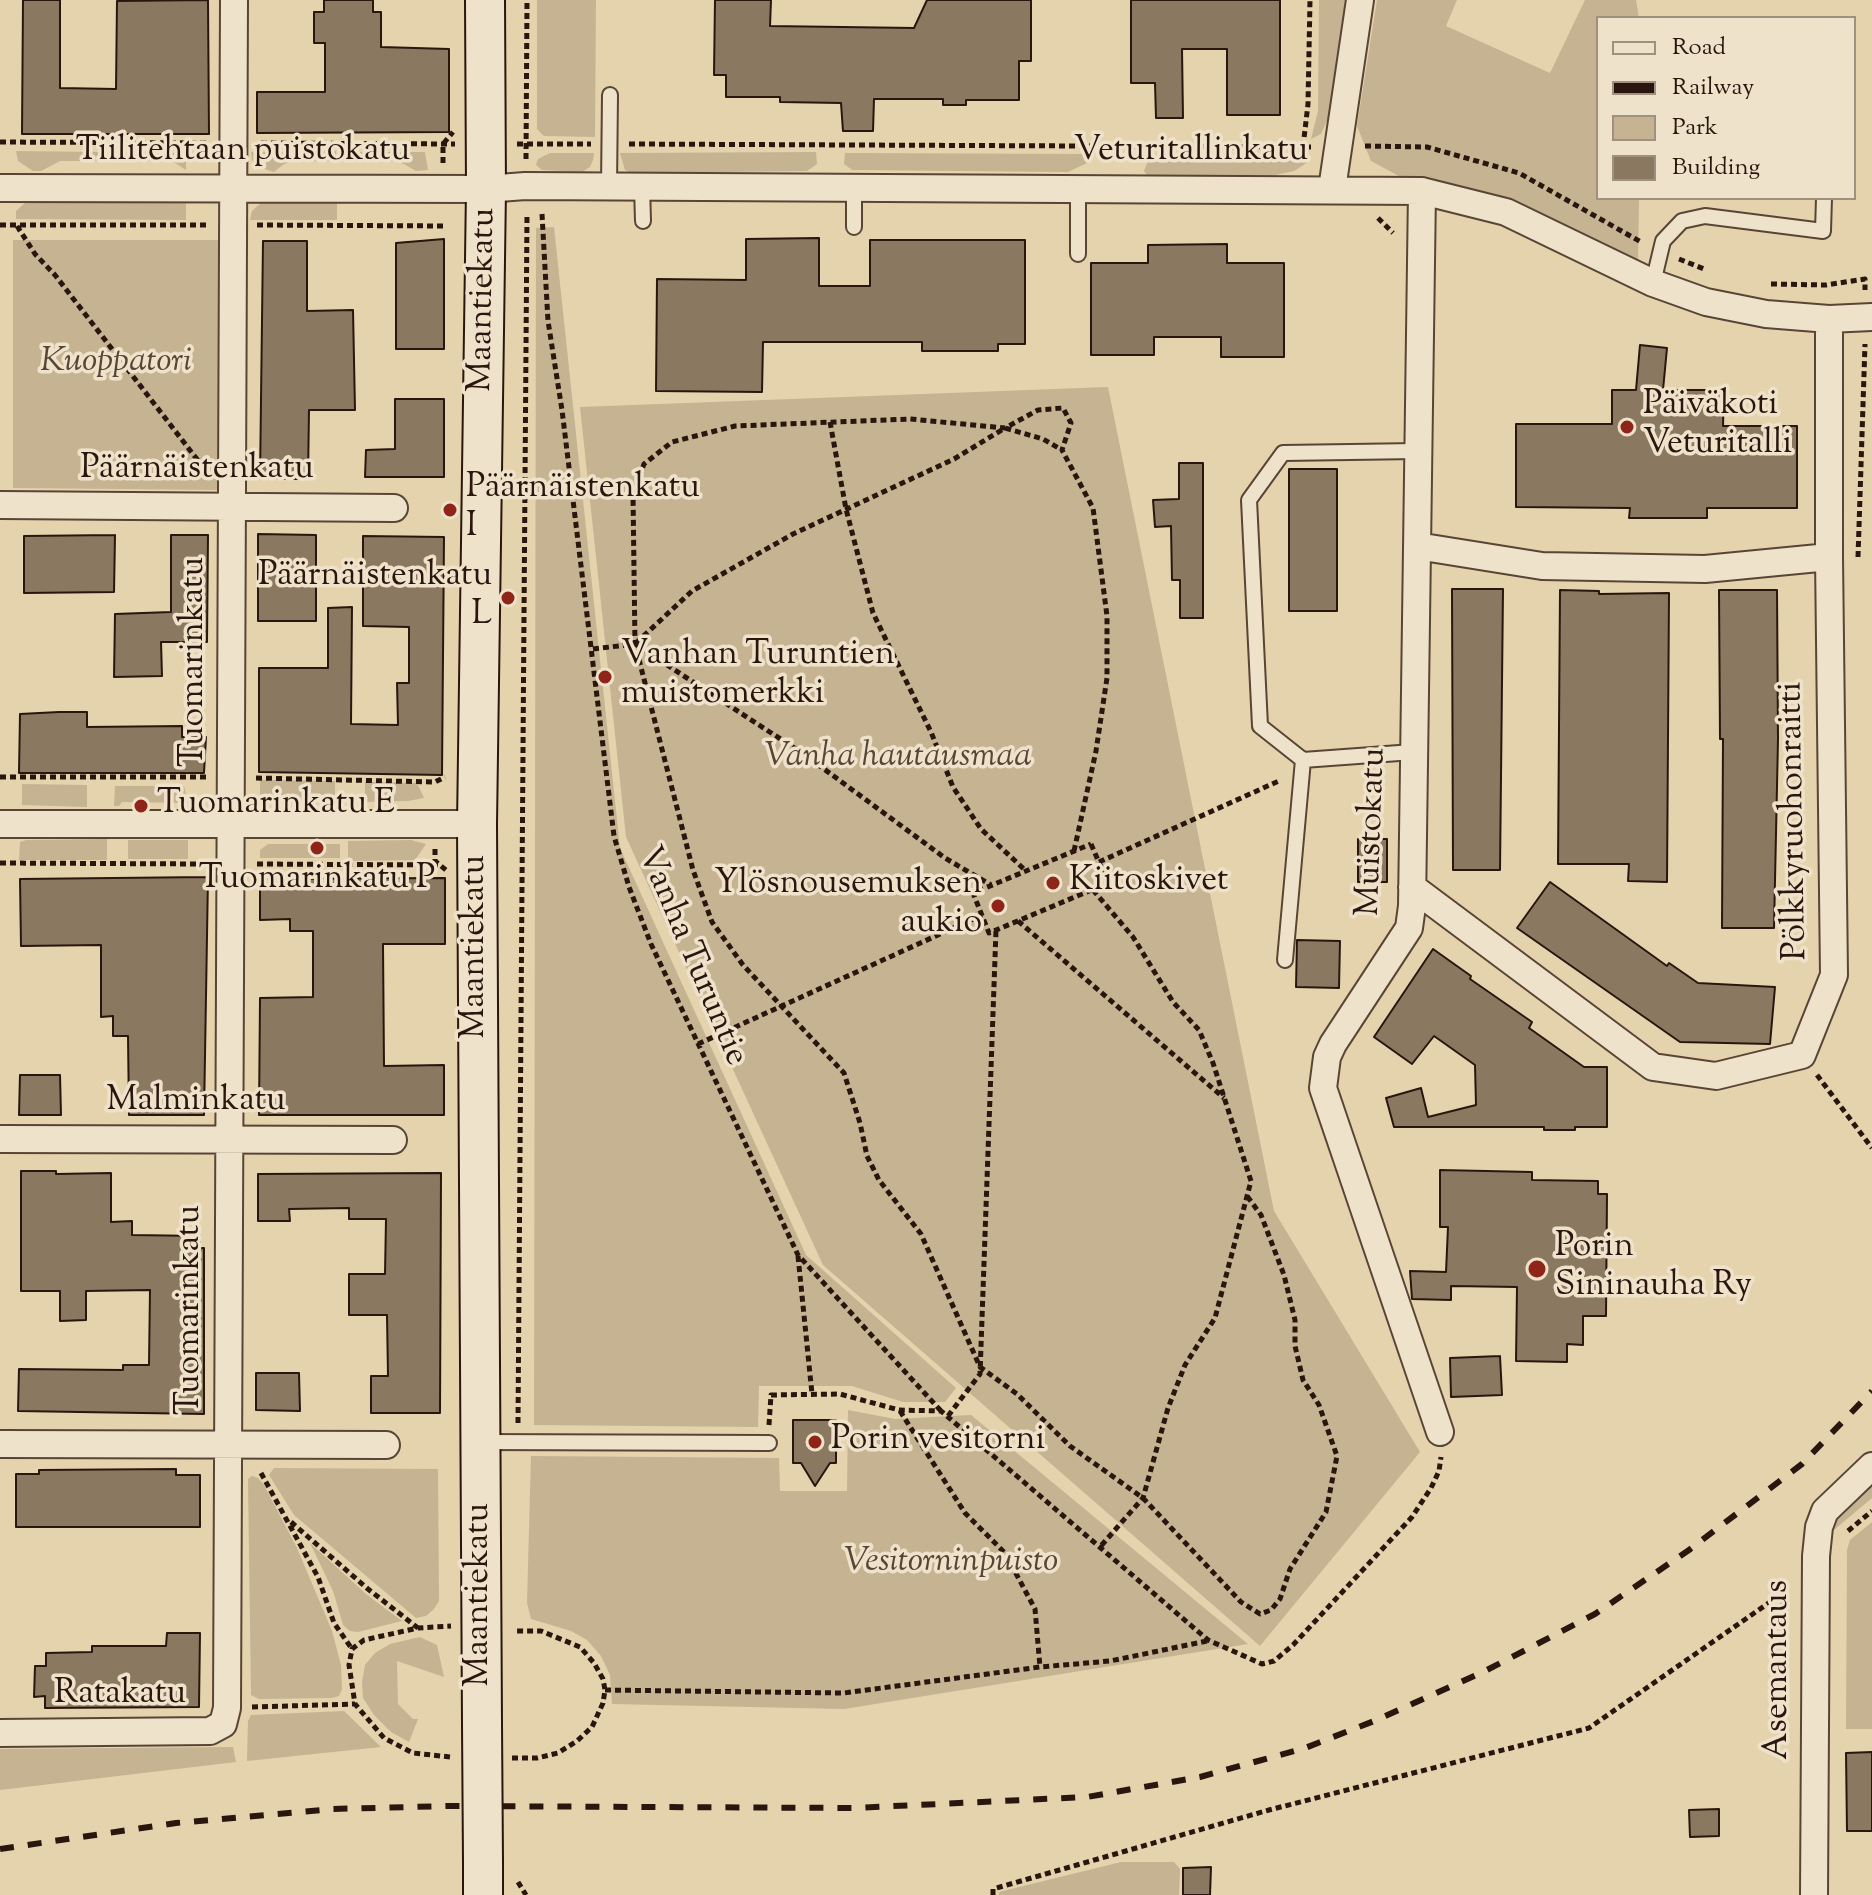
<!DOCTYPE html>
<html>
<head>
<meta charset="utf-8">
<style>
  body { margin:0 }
  #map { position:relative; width:1872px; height:1895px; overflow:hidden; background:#e5d3ad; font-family:"Sorts Mill Goudy",serif }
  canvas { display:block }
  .legend { position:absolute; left:1596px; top:16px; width:260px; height:184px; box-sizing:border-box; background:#eee2ca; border:2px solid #a0907f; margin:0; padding:10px 14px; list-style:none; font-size:24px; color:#2a160e }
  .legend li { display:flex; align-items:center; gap:16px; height:40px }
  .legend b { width:40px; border:2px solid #a0907f }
</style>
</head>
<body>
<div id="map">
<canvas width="1872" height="1895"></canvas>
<ul class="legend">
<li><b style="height:10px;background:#eee2ca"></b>Road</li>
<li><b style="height:10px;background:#2a160e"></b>Railway</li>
<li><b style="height:22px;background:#c5b392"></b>Park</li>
<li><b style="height:22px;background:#8b7861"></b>Building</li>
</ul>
</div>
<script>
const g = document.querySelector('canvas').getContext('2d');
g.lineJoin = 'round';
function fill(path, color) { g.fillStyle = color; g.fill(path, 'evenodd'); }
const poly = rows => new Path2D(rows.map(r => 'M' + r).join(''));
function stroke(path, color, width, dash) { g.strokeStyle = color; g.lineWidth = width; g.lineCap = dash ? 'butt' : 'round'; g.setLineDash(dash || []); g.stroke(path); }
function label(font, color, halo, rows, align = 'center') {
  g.font = font + ' "Sorts Mill Goudy",serif'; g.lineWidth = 7; g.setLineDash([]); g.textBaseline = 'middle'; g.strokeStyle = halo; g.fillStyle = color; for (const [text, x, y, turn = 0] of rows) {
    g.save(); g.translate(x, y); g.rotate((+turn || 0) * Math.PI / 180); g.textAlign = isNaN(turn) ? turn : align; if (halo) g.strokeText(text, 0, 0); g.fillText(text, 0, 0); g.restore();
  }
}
const green = poly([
  [537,0,596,0,595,137,544,136,537,129],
  [1319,0,1349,0,1329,116,1321,134,1311,139,1318,111],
  [1377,0,1457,0,1446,26,1550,73,1585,0,1636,0,1639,18,1598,18,1598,198,1639,198,1638,263,1408,181,1371,161,1357,126],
  [16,151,186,153,186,170,172,161,60,161,41,171,33,171,18,161],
  [336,151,336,161,294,161,284,164,274,172,258,167,252,160,251,152],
  [352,152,425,152,428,170,416,171,404,164,394,161,353,161],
  [816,152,817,164,807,171,631,173,625,170,620,153],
  [550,153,594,153,593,160,590,167,582,172,542,170,536,165,538,159],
  [845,153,1084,154,1088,157,1087,163,1068,172,852,170,844,164],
  [1156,155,1306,155,1308,162,1294,171,1271,176,1147,175,1144,171,1149,158],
  [186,199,186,220,16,219,16,211,27,201],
  [337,199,337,220,250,220,252,211,263,201],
  [554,227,620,848,806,1255,956,1388,945,1402,903,1402,852,1386,759,1386,758,1427,534,1425,536,228],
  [13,240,220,240,220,490,13,488],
  [1108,387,1274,1211,1420,1452,1260,1646,823,1265,626,837,580,407],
  [260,780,335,781,335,801,260,801],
  [365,782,417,783,424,798,408,801,365,802],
  [22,784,87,785,87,807,22,805],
  [115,786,184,786,188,803,122,802,119,806,114,806],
  [26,840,107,839,107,860,19,860,20,842],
  [128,840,188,840,188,859,128,859],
  [411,840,426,844,415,860,348,861,348,841],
  [268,844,340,844,340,858,260,858,260,850],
  [848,1410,895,1419,971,1415,1248,1644,844,1709,612,1704,610,1675,601,1656,587,1640,571,1631,531,1619,527,1603,531,1456,779,1458,780,1491,847,1491],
  [274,1468,438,1469,439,1601,434,1609,426,1616,416,1618,294,1515,269,1475],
  [252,1476,258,1478,264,1485,297,1548,332,1631,341,1665,342,1689,339,1696,332,1698,259,1699,251,1695,248,1479],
  [1872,1484,1872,1498,1834,1530,1838,1517],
  [1872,1522,1872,1729,1846,1729,1847,1550,1850,1540],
  [310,1543,366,1594,402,1621,358,1632,350,1631,343,1625,333,1591],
  [420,1637,437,1645,444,1677,397,1661,398,1704,413,1719,418,1719,409,1742,391,1732,374,1715,363,1698,362,1682,365,1665,375,1653,390,1644],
  [344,1711,381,1747,247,1761,248,1721,251,1715],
  [233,1747,236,1762,0,1790,0,1749],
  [1121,1862,1174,1862,1180,1869,1179,1895,999,1895,999,1892]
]);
const building = poly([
  [23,0,60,0,60,88,116,89,117,1,208,0,209,134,22,134,23,0],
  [324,0,373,0,373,12,381,12,381,47,449,49,449,132,257,133,257,92,325,92,325,43,314,43,314,12,324,12,324,0],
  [715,0,771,0,770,26,914,28,927,0,1031,0,1031,61,1019,61,1019,100,966,100,966,105,943,105,943,99,874,99,873,131,843,131,841,103,780,102,780,97,726,97,726,75,714,75,715,0],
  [1131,0,1280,0,1280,115,1227,115,1227,49,1182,49,1183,118,1156,118,1155,83,1131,83,1131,0],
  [819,238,819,286,870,286,870,240,1025,240,1025,344,998,344,998,351,922,351,922,342,763,342,762,392,656,391,657,279,746,280,746,239,819,238],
  [444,239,444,349,396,349,396,243,444,239],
  [263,241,307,241,307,311,353,310,355,410,309,410,308,479,260,479,263,241],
  [1227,244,1227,263,1284,263,1284,357,1221,357,1221,337,1154,337,1154,355,1091,355,1091,263,1148,263,1148,245,1227,244],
  [1640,345,1667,348,1663,390,1724,390,1723,426,1797,426,1797,508,1707,508,1707,518,1629,518,1630,508,1516,507,1516,424,1612,424,1612,390,1636,390,1640,345],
  [395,399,444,399,444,477,365,477,366,450,395,449,395,399],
  [1179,463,1203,463,1203,618,1180,618,1180,580,1172,580,1171,526,1155,527,1153,500,1179,499,1179,463],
  [1289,469,1337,469,1337,611,1289,611,1289,469],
  [258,534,316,535,316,621,258,621,258,534],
  [115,535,114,592,24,593,24,536,115,535],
  [171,535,208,535,207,642,161,642,162,676,114,677,115,614,171,612,171,535],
  [363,536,444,537,442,775,259,772,259,668,328,668,328,608,352,607,351,724,398,725,397,683,409,683,409,627,363,626,363,536],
  [1452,589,1503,589,1500,870,1453,870,1452,589],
  [1560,590,1599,591,1599,594,1669,593,1667,882,1628,881,1629,864,1558,864,1560,590],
  [1719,590,1777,590,1778,739,1774,928,1722,928,1723,739,1720,739,1719,590],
  [59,712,87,712,87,727,182,726,182,737,206,737,204,773,19,773,20,714,59,712],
  [1358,839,1387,839,1387,882,1358,882,1358,839],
  [208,877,204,1115,129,1115,128,1036,113,1036,113,1016,101,1017,101,945,21,946,20,879,208,877],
  [445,878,445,944,383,944,384,1066,444,1065,444,1115,259,1115,260,998,313,997,313,931,290,931,290,919,260,920,260,879,445,878],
  [1550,882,1667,966,1669,963,1698,983,1775,987,1770,1044,1680,1042,1517,928,1550,882],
  [1297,940,1340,941,1339,988,1296,987,1297,940],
  [1433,949,1471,976,1470,979,1532,1022,1529,1028,1584,1067,1607,1067,1607,1127,1575,1127,1575,1130,1544,1130,1544,1127,1394,1127,1386,1098,1421,1088,1428,1117,1476,1105,1475,1065,1434,1036,1412,1064,1374,1037,1433,949],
  [20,1075,60,1075,61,1115,19,1115,20,1075],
  [1440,1170,1532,1172,1532,1180,1598,1181,1598,1194,1607,1194,1606,1316,1583,1316,1583,1345,1567,1344,1567,1362,1516,1361,1517,1287,1451,1286,1451,1300,1412,1299,1410,1271,1446,1272,1448,1227,1440,1227,1440,1170],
  [21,1171,56,1171,56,1174,111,1173,111,1222,132,1221,132,1235,200,1236,200,1248,204,1248,204,1414,18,1411,19,1369,123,1370,123,1365,149,1365,150,1290,86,1291,86,1320,60,1321,60,1291,21,1291,21,1171],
  [441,1173,440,1413,371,1413,371,1376,388,1376,387,1315,349,1315,349,1274,385,1274,386,1219,349,1219,349,1208,289,1209,290,1221,258,1221,258,1174,441,1173],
  [1500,1356,1502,1395,1451,1397,1450,1358,1500,1356],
  [256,1373,299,1373,300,1411,256,1410,256,1373],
  [793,1420,836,1420,836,1463,830,1463,815,1486,801,1463,793,1463,793,1420],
  [176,1469,176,1475,200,1475,200,1527,16,1527,16,1474,39,1474,39,1470,176,1469],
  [167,1633,200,1633,199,1707,45,1708,45,1696,34,1697,35,1666,46,1666,46,1653,92,1652,92,1646,166,1646,167,1633],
  [1872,1752,1872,1831,1847,1831,1846,1753,1872,1752],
  [1719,1809,1719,1836,1690,1837,1689,1810,1719,1809],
  [1211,1867,1210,1895,1183,1895,1183,1868,1211,1867]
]);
const path = poly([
  [0,142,207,143],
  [261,143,455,144],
  [517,144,591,144],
  [629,144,1311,147],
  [1365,146,1427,147,1519,173,1641,242],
  [1303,147,1308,104,1310,0],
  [526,159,527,0],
  [443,163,443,144,453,132],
  [542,214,548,321,562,410,614,836,629,887,651,944,798,1255,941,1411],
  [1378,218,1393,233],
  [0,225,207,225],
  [257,225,447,226],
  [17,226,35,254,55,275,206,471],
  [1679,259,1704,269],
  [1771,284,1826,285,1865,279,1865,290],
  [830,422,846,509,873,613,931,732,953,787,981,829,1026,871],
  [1858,557,1865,344],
  [636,643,692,591,793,534,954,459,1005,428,1043,439,1062,450],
  [593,649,635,644,805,755,945,858,991,885],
  [0,777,206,777],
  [256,778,435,782,445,777],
  [1091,844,1108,883,989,933,973,893,1091,844],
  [435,849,435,861,446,870],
  [1074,851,1096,751,1107,678,1107,616,1093,508,1062,450,1071,423,1063,408,1038,410,1005,428,910,419,735,426,672,442,644,464,633,494,635,644,693,870,712,922,743,965,844,1073,860,1123,867,1156,879,1180,921,1234,980,1367,1017,1394,1070,1446,1143,1498,1241,1602,1260,1614,1271,1610,1280,1599,1290,1569,1326,1512,1337,1456,1319,1405,1303,1380,1295,1346,1295,1320,1284,1275,1261,1215,1247,1196],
  [1099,862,1281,780],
  [0,863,203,864],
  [257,864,438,865],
  [1093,890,1133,937,1173,1002,1199,1030,1213,1063,1251,1181,1215,1318,1185,1365,1168,1408,1143,1498,1100,1547],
  [1018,921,1224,1098],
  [698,1044,982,915],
  [1817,1075,1872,1148],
  [798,1256,812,1394],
  [900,1411,965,1513,1005,1553,1035,1609,1040,1667],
  [948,1416,980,1374,996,930],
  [518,1423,527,213],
  [769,1425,771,1395,840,1394,899,1410,941,1411,1208,1640,1262,1664,1274,1661,1293,1645,1412,1517,1431,1488,1439,1471,1441,1457],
  [261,1473,318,1577,334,1623,352,1649],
  [291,1522,368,1589,418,1628],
  [1848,1531,1872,1511],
  [1783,1592,1785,1674],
  [605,1690,844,1693,1040,1667,1110,1661,1207,1641],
  [252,1707,355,1704],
  [450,1757,413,1753,384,1738,355,1704,349,1665,352,1649,364,1640,418,1628,451,1626],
  [512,1758,537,1758,558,1753,577,1741,592,1727,603,1703,605,1690,603,1679,594,1663,580,1647,541,1631,516,1631],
  [518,1882,526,1895],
  [993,1895,993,1889,1269,1810,1589,1728,1783,1593]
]);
const lane = poly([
  [609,186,610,95],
  [642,186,643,221],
  [854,187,854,227],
  [1078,254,1078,188],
  [1653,283,1663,241,1682,221,1705,216,1823,231,1824,198],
  [1413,752,1303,760,1260,726,1249,500,1283,453,1417,451],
  [1285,960,1303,760],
  [480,1442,769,1443]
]);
const street = poly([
  [0,188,486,189,525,186,1422,191,1506,212,1653,283,1706,302,1766,314,1829,319,1872,317],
  [1332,189,1360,0],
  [1422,191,1412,906,1409,928,1333,1044,1327,1057,1323,1088,1440,1432],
  [0,505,394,508],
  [1417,546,1542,566,1705,569,1829,557],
  [0,824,477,824],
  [1412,887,1653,1067,1716,1076,1802,1055,1834,975,1829,557,1829,319],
  [0,1139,393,1140],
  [0,1444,386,1445],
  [0,1733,210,1731,223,1724,227,1708,234,0],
  [1814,1895,1816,1556,1819,1527,1825,1511,1872,1466]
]);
const secondary = poly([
  [482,1724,477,824,486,189,485,0],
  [483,1895,483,1862]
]);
const rail = poly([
  [0,1849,176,1823,333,1809,447,1806,853,1808,1087,1797,1200,1777,1305,1748,1374,1721,1485,1671,1595,1614,1689,1550,1802,1464,1872,1391]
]);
const secondaryBridge = poly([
  [482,1724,483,1862]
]);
const markers = [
  [1627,427,8,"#8f2418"],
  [450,510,8,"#8f2418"],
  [508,598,8,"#8f2418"],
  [605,677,8,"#8f2418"],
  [141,806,8,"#8f2418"],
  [317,848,8,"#8f2418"],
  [1053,883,8,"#8f2418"],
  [998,906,8,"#8f2418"],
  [1537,1269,10,"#8f2418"],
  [815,1442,8,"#8f2418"]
];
const streetNames = [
  ["Tiilitehtaan puistokatu",243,153],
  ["Veturitallinkatu",1191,153],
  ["Maantiekatu",485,300,-89],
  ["Päärnäistenkatu",197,471],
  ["Tuomarinkatu",196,662,-90],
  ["Pölkkyruohonraitti",1796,821,-91],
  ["Muistokatu",1374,832,-88],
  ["Maantiekatu",477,947,-90],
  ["Vanha Turuntie",690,957,67],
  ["Malminkatu",196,1103],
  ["Tuomarinkatu",192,1310,-90],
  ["Maantiekatu",481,1595,-90],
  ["Asemantaus",1780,1670,-90],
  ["Ratakatu",120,1696]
];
const parkNames = [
  ["Kuoppatori",116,364],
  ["Vanha hautausmaa",898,759],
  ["Vesitorninpuisto",951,1564]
];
const poiNames = [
  ["Päiväkoti",1643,407],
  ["Veturitalli",1643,446],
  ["Päärnäistenkatu",466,490],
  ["I",466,529],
  ["Päärnäistenkatu",492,578,"right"],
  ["L",492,617,"right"],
  ["Vanhan Turuntien",621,657],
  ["muistomerkki",621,696],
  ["Tuomarinkatu E",157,806],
  ["Tuomarinkatu P",317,881,"center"],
  ["Kiitoskivet",1069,883],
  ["Ylösnousemuksen",982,886,"right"],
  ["aukio",982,925,"right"],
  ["Porin",1555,1249],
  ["Sininauha Ry",1555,1288],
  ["Porin vesitorni",831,1442]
];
fill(green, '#c5b392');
fill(building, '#8b7861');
stroke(building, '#2a160e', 2);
stroke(lane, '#594536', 18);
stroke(street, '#594536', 30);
stroke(secondary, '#2a160e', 42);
stroke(path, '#2a160e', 5, [6, 4]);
stroke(lane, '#eee2ca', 14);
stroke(street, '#eee2ca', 26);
stroke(secondary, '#eee2ca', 38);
stroke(rail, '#2a160e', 6, [14, 14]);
stroke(secondaryBridge, '#2a160e', 42, []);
stroke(secondaryBridge, '#eee2ca', 38);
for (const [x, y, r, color] of markers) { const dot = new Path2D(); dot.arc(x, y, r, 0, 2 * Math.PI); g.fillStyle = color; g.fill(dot); stroke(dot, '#eee2ca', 3); }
label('34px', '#2a160e', '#eee2ca', streetNames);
label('italic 34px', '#584536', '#eee2ca', parkNames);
label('34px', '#2a160e', '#eee2ca', poiNames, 'left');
</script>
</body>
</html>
